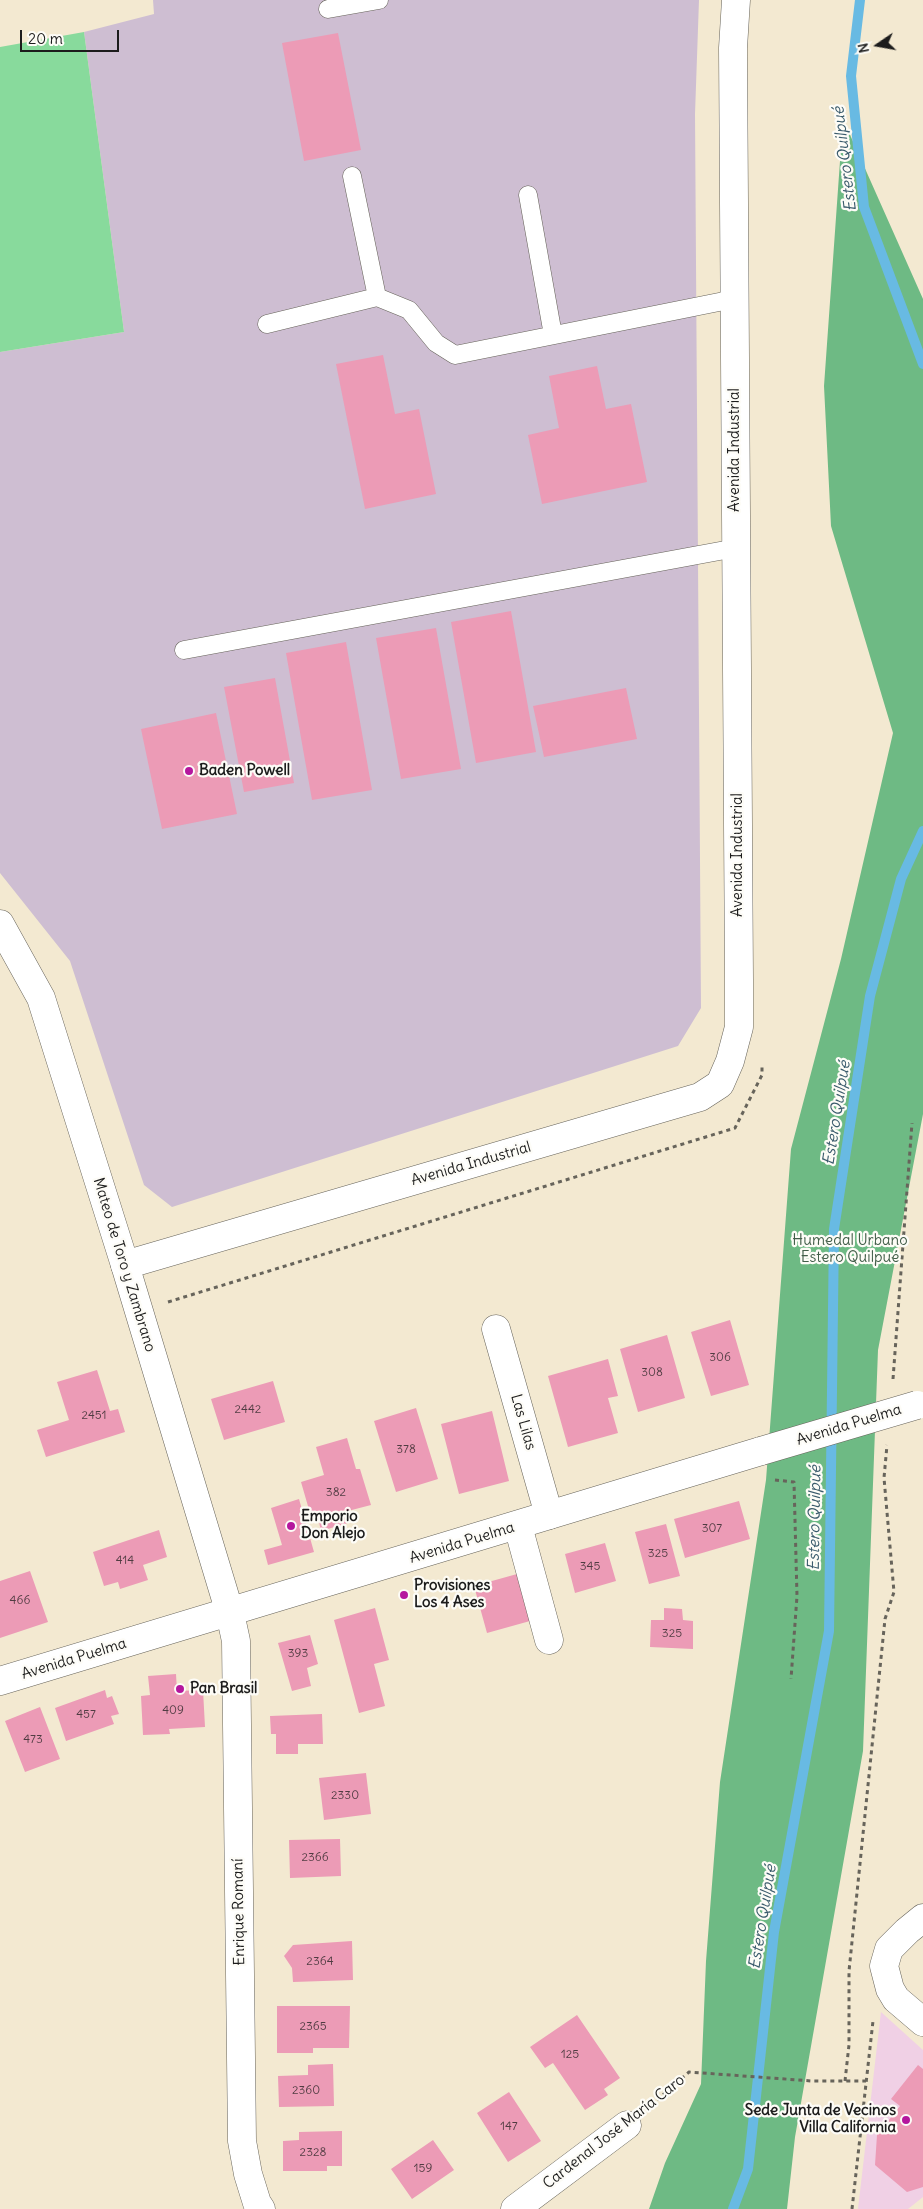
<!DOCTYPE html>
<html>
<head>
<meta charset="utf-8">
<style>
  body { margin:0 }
  #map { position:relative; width:923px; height:2209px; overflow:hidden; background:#f3e9d1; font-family:Delius,sans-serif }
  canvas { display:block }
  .north { position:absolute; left:853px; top:20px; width:50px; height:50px; -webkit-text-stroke:4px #fdfcf7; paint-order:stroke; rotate:258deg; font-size:14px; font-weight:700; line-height:20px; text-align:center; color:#1c1c1c }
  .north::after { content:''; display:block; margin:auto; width:18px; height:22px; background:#1c1c1c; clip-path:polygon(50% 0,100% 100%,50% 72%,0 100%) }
  .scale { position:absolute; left:20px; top:30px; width:99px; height:22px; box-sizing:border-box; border:2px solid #1c1c1c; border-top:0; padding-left:6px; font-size:15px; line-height:18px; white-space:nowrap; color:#1c1c1c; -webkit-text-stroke:4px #fdfcf7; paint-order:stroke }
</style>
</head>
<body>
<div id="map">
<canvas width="923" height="2209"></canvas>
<div class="north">N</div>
<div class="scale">20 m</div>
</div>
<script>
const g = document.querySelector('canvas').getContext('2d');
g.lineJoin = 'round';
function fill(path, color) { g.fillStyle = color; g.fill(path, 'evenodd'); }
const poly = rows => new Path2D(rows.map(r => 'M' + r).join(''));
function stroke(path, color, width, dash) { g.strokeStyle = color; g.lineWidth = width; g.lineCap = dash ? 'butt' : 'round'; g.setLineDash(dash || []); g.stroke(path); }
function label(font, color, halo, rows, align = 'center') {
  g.font = font + ' Delius,sans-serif'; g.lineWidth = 4.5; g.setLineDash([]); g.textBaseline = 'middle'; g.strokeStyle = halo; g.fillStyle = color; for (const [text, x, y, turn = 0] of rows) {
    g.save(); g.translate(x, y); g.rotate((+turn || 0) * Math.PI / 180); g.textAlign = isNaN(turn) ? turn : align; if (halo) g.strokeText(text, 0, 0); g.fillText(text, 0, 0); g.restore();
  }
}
const built = poly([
  [881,2012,923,2050,923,2197,908,2209,858,2209]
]);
const industrial = poly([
  [153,0,699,0,695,114,701,1008,678,1046,172,1207,144,1185,70,961,0,873,0,352,124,332,84,32,154,14]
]);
const green = poly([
  [84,32,124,332,0,352,0,47]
]);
const forest = poly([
  [843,119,923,299,923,1114,878,1350,863,1751,795,2137,787,2209,649,2209,665,2163,701,2084,706,1961,720,1782,766,1480,791,1149,841,959,893,733,831,526,824,386]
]);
const stream = poly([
  [860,0,851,76,864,207,923,364],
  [733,2209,748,2169,774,1932,829,1631,834,1229,870,996,901,879,923,831]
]);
const building = poly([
  [338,33,361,150,304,161,282,43],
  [383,355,395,414,419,409,436,494,365,509,336,364],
  [597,366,606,409,631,404,647,482,542,504,528,435,559,428,549,376],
  [511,611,536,752,476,763,451,622],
  [436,628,461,769,401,779,376,638],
  [346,642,372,790,312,800,286,653],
  [275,678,294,783,244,792,224,687],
  [626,688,637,739,544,757,533,706],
  [216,713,237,814,162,829,141,729],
  [730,1320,749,1385,711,1396,691,1332],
  [667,1335,685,1398,638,1412,620,1349],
  [608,1359,618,1396,608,1398,618,1433,568,1447,548,1376],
  [97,1370,110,1411,118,1409,125,1432,46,1457,37,1430,69,1420,57,1382],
  [273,1381,285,1422,224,1440,211,1399],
  [416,1408,438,1479,396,1492,374,1421],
  [492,1411,509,1481,459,1494,441,1424],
  [347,1438,356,1469,360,1469,371,1505,344,1512,348,1523,321,1531,318,1518,312,1520,301,1482,324,1475,316,1447],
  [299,1499,314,1552,268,1565,264,1550,282,1545,271,1508],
  [739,1501,750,1539,685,1558,674,1519],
  [666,1524,680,1576,649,1584,635,1532],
  [159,1530,167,1557,143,1565,148,1580,120,1589,118,1582,104,1586,93,1552],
  [605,1543,616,1581,575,1593,565,1554],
  [30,1571,48,1622,0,1638,0,1581],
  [517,1574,530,1621,487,1633,474,1586],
  [375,1608,389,1660,374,1664,385,1706,359,1713,334,1620],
  [664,1608,682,1609,683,1620,693,1621,693,1649,650,1647,651,1620,664,1620],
  [310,1635,318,1664,307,1668,311,1686,292,1691,278,1643],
  [176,1674,177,1691,203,1690,205,1727,169,1729,170,1734,143,1735,141,1696,150,1695,148,1676],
  [105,1690,107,1698,112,1696,119,1714,111,1716,114,1724,66,1741,55,1708],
  [40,1707,60,1759,25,1772,5,1721],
  [322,1714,323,1744,298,1744,298,1754,276,1754,276,1734,271,1734,270,1716],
  [366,1773,371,1814,324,1820,319,1778],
  [340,1839,341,1876,290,1878,289,1840],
  [352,1941,353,1980,293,1982,292,1968,284,1956,293,1945],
  [277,2006,350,2006,349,2048,313,2048,313,2053,277,2053],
  [577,2015,620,2078,604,2089,608,2095,585,2110,553,2063,545,2068,530,2047],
  [333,2064,334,2106,279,2107,278,2076,308,2075,308,2065],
  [918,2065,923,2069,923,2187,907,2192,875,2165,877,2135,900,2106,891,2099],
  [509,2092,541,2141,508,2162,477,2113],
  [342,2131,342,2166,327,2166,327,2171,283,2171,283,2141,299,2140,299,2132],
  [433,2140,454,2170,412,2199,391,2169]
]);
const path = poly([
  [168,1302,735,1128,762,1075,762,1067],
  [893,1379,912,1123],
  [775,1480,794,1482,797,1596,791,1679],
  [845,2081,849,2045,849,1971,885,1619,894,1592,884,1478,887,1445],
  [651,2105,689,2072,812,2081,866,2081],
  [852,2209,873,2021]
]);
const service = poly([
  [328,9,379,0],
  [352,176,377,297],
  [528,195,553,335],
  [267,324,377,297,409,310,436,343,455,355,734,299],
  [184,650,736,548]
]);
const minor = poly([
  [0,924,41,998,125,1265],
  [496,1329,549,1515],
  [518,1526,549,1640],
  [230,1613,236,1641,242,2141,248,2174,257,2203,261,2209],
  [923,1918,907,1931,889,1949,884,1966,890,1989,896,1999,923,2022],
  [515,2209,627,2125]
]);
const tertiary = poly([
  [230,1613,125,1265,700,1097,720,1084,730,1061,739,1027,739,979,733,48,736,0],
  [0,1681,761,1451]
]);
const tertiaryBridge = poly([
  [761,1451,917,1405]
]);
const markers = [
  [189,771,5,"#b5179e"],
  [291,1526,5,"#b5179e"],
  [404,1595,5,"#b5179e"],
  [180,1689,5,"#b5179e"],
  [906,2120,5,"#b5179e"]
];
const numberNames = [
  ["306",720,1358],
  ["308",652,1373],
  ["2442",248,1410],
  ["2451",94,1416],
  ["378",406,1450],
  ["382",336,1493],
  ["307",712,1529],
  ["325",658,1554],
  ["414",125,1561],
  ["345",590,1567],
  ["466",20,1601],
  ["325",672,1634],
  ["393",298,1654],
  ["409",173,1711],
  ["457",86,1715],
  ["473",33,1740],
  ["2330",345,1796],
  ["2366",315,1858],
  ["2364",320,1962],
  ["2365",313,2027],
  ["125",570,2055],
  ["2360",306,2091],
  ["147",509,2127],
  ["2328",313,2153],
  ["159",423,2169]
];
const streetNames = [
  ["Avenida Industrial",735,450,-90],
  ["Avenida Industrial",738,855,-90],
  ["Avenida Industrial",471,1164,-16],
  ["Mateo de Toro y Zambrano",124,1265,73],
  ["Las Lilas",523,1422,74],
  ["Avenida Puelma",849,1425,-17],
  ["Avenida Puelma",462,1543,-17],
  ["Avenida Puelma",74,1659,-17],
  ["Enrique Romaní",239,1912,-91],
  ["Cardenal José María Caro",614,2132,-38]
];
const poiNames = [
  ["Baden Powell",199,771],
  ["Emporio",301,1517],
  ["Don Alejo",301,1534],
  ["Provisiones",414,1586],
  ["Los 4 Ases",414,1603],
  ["Pan Brasil",190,1689],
  ["Sede Junta de Vecinos",896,2111,"right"],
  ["Villa California",896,2128,"right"]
];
const parkNames = [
  ["Humedal Urbano",850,1241],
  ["Estero Quilpué",850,1258]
];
const waterNames = [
  ["Estero Quilpué",845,159,-97],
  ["Estero Quilpué",837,1113,-81],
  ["Estero Quilpué",815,1518,-89],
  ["Estero Quilpué",763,1917,-81]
];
fill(built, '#f0d0e5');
fill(industrial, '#cebed2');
fill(green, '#88da9c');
fill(forest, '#6eba84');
stroke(stream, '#68bae3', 10);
fill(building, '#ec9bb6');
stroke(service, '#67645b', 19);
stroke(minor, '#67645b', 29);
stroke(tertiary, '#67645b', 29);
stroke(path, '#67645b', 3, [4, 4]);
stroke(service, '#fff', 18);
stroke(minor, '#fff', 28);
stroke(tertiary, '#fff', 28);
stroke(tertiaryBridge, '#67645b', 29, []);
stroke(tertiaryBridge, '#fff', 28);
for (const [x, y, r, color] of markers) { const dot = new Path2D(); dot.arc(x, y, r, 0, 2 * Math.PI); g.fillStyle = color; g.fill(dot); stroke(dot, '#fdfcf7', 2); }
label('12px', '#503c42', null, numberNames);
label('15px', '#1c1c1c', '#fdfcf7', streetNames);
label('bold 15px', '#1c1c1c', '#fdfcf7', poiNames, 'left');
label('15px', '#425e49', '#fdfcf7', parkNames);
label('italic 16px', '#3a5b6c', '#fdfcf7', waterNames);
</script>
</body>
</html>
